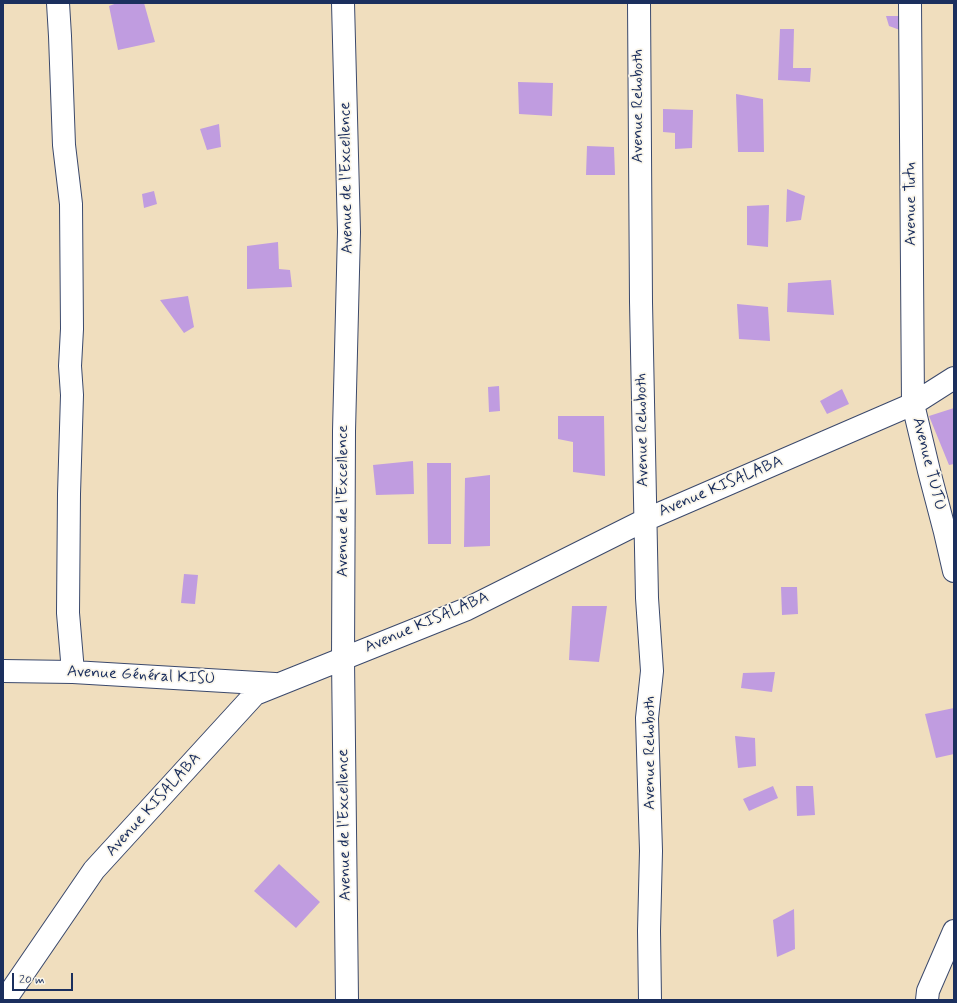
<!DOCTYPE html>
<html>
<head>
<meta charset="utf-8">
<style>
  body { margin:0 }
  #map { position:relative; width:957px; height:1003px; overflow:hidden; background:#f0debe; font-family:Mynerve,sans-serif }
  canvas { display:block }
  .frame { position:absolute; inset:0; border:4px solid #1b2f5e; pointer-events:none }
  .scale { position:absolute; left:12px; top:973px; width:61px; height:18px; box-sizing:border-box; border:2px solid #1b2f5e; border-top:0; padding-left:5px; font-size:12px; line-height:14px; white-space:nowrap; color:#1b2f5e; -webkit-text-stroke:3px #fbf7ec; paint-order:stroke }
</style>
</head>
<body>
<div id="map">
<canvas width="957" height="1003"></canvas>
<div class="frame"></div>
<div class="scale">20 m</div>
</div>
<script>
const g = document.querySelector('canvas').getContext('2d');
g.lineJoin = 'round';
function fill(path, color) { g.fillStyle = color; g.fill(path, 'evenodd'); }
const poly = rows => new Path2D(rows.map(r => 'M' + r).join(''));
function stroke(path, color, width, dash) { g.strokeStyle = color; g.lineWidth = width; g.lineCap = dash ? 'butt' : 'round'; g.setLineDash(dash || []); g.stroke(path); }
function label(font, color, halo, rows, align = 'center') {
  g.font = font + ' Mynerve,sans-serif'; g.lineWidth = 3.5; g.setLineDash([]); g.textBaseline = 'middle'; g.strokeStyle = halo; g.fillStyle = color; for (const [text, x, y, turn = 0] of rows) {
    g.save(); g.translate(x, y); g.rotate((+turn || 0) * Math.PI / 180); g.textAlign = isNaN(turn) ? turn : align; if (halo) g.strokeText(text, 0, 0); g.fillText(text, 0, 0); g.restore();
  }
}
const building = poly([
  [117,3,144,3,155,42,118,50,109,6],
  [886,16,899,16,900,30,889,26],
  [780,29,794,29,793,68,811,68,810,82,778,80],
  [518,82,553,83,552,116,519,114],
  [736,94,763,99,764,152,738,152],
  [663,109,693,110,692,148,675,149,675,133,663,132],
  [219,124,221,147,207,150,200,129],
  [587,146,614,147,615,175,586,175],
  [787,189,805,196,801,220,786,222],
  [154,191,157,204,144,208,142,194],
  [769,205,768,247,747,245,747,206],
  [278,242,279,269,290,270,292,287,247,289,247,246],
  [831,280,834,315,787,312,788,283],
  [188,296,194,327,184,333,160,300],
  [737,304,768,307,770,341,739,339],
  [499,386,500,411,489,412,488,387],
  [842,389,849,404,827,414,820,401],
  [954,408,954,464,949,465,929,416],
  [558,416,604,416,605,476,573,472,573,442,558,439],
  [413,461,414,494,376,495,373,465],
  [427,463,451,463,451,544,428,544],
  [490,475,490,546,464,547,465,478],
  [184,574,198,575,195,604,181,603],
  [781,587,797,587,798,614,782,615],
  [572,606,607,606,599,662,569,660],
  [775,672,772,692,741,688,743,673],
  [954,708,954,754,936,758,925,714],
  [735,736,755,738,756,766,738,768],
  [773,786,778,798,749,811,743,799],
  [796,786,813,786,815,815,797,816],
  [279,864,320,902,296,928,254,891],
  [794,909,795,949,777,957,773,920]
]);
const minor = poly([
  [58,3,60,36,64,145,71,204,72,329,70,366,72,395,69,494,68,613,73,672],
  [343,3,349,232,344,431,343,659,347,1000],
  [639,3,641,302,647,598,652,671,647,718,651,851,649,931,650,1000],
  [910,3,913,404,929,471,945,532,954,571],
  [3,671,73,672,275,684],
  [5,1000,94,870,255,694,467,609,645,520,913,404,954,378],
  [927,1000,928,991,954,931]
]);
const streetNames = [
  ["Avenue Rehoboth",639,106,-90],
  ["Avenue de l'Excellence",347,178,-91],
  ["Avenue Tutu",912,204,-90],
  ["Avenue Rehoboth",643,430,-91],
  ["Avenue TUTU",928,464,76],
  ["Avenue KISALABA",721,487,-23],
  ["Avenue de l'Excellence",344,501,-90],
  ["Avenue KISALABA",427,623,-23],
  ["Avenue Général KISU",141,676,3],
  ["Avenue Rehoboth",651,753,-90],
  ["Avenue KISALABA",154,805,-48],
  ["Avenue de l'Excellence",345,825,-91]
];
fill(building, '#c09ce0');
stroke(minor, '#3b496c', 24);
stroke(minor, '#fff', 22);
label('16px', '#1b2f5e', '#fbf7ec', streetNames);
</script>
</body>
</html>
